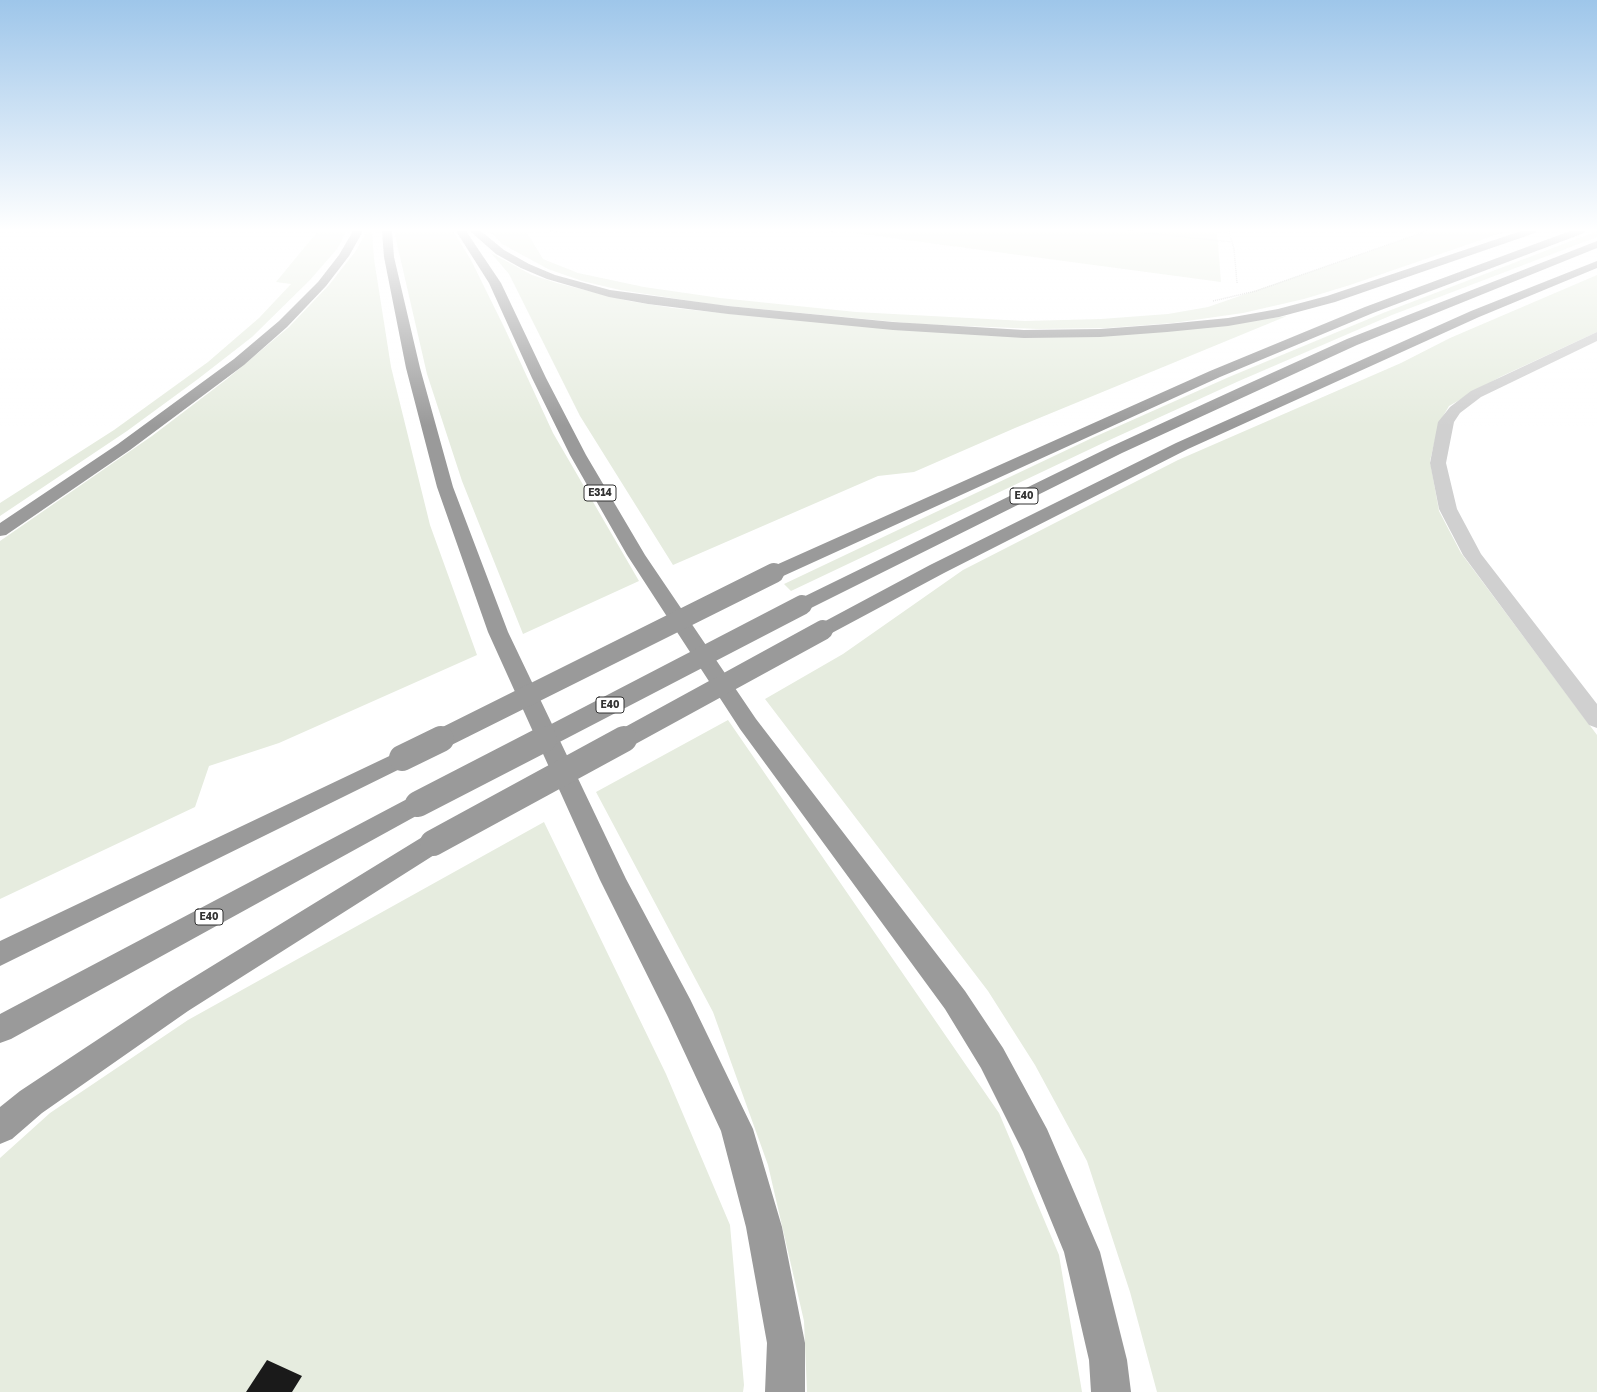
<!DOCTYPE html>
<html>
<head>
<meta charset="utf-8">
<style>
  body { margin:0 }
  canvas { display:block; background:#fff }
</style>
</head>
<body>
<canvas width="1597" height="1392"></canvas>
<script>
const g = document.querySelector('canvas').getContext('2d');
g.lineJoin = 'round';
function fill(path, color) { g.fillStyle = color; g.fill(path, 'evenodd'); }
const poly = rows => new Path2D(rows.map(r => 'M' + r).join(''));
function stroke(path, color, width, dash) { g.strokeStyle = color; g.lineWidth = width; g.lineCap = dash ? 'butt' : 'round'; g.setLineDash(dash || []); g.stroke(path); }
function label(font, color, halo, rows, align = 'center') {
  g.font = font + ' "Golos Text",sans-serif'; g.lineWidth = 4; g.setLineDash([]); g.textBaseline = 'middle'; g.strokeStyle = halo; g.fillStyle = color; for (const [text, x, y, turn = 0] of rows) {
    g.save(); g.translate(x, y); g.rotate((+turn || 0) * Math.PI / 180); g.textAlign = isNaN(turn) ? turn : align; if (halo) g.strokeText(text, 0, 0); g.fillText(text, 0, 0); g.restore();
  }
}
const green = poly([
  [318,231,347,231,337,249,310,280,252,337,198,379,127,431,0,516,0,503,114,430,208,362,259,318,291,284,276,282],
  [367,231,372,231,374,259,391,367,430,525,477,655,279,743,209,766,195,807,0,899,0,541,152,436,227,379,289,327,329,285,355,252],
  [394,231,453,231,471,260,505,329,553,433,639,581,523,634,462,481,427,374],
  [490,231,526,231,543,259,578,273,644,287,720,298,856,312,1025,321,1101,319,1168,314,1208,307,1427,231,1507,231,1350,285,1304,299,1243,313,1173,323,1107,328,1038,329,918,324,717,305,620,290,582,281,548,269,502,244],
  [839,231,1217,231,1221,282],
  [1597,231,1597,237,1392,315,1239,381,1103,443,791,591,784,584,1092,438,1229,377,1383,313],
  [491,253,532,275,557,283,629,301,673,308,742,315,994,336,1238,323,1287,316,1015,428,914,472,878,476,673,565,580,416,509,274],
  [1597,275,1597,332,1500,377,1449,406,1439,423,1430,461,1439,511,1461,553,1597,735,1597,1392,1157,1392,1130,1292,1087,1161,1035,1065,988,991,765,699,843,654,963,570,1178,460,1401,363,1450,338],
  [728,720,999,1113,1059,1255,1082,1392,807,1392,804,1321,768,1165,713,1012,596,792],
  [544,822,666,1074,730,1225,744,1385,743,1392,0,1392,0,1158,50,1113,188,1020]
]);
const building = poly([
  [267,1360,302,1376,292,1392,246,1392]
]);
const path = poly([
  [550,231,557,232],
  [832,231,832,233],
  [1128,231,1231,242],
  [1229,231,1234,249,1237,283],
  [1213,301,1256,291,1427,231]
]);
const street = poly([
  [1597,332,1597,341,1481,397,1460,413,1454,422,1446,463,1457,509,1481,554,1597,704,1597,728,1589,725,1463,555,1439,509,1430,463,1438,422,1450,407,1471,391,1597,332]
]);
const highway = poly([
  [353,231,363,231,349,256,326,286,287,327,244,365,130,450,6,535,0,536,0,523,118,444,234,359,279,321,318,282,339,255,353,231],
  [382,231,392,231,394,257,420,368,453,487,508,632,626,879,690,999,753,1129,782,1227,805,1343,805,1392,765,1392,767,1343,746,1227,721,1131,668,1017,600,880,488,632,437,487,406,368,384,257,382,231],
  [456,231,466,231,501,283,546,378,586,455,645,555,756,719,965,991,1003,1048,1047,1129,1100,1252,1127,1360,1131,1392,1091,1392,1089,1360,1064,1252,1023,1152,981,1068,945,1009,740,729,627,555,570,455,532,378,489,283,456,231],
  [470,231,481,231,504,250,529,264,555,275,610,290,728,306,893,322,1024,330,1100,329,1167,324,1228,318,1278,309,1327,296,1521,231,1536,231,1535,233,1335,302,1279,317,1228,326,1167,332,1100,337,1024,338,893,330,728,314,648,304,609,297,547,279,521,268,496,254,470,231],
  [1570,231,1585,231,1584,233,1373,313,1220,377,781,577,774,579,767,577,765,573,767,569,1210,371,1365,307,1570,231],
  [1597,241,1597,248,1357,345,1122,453,809,609,802,611,795,609,792,605,795,601,1110,447,1243,386,1347,339,1597,241],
  [1597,261,1597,268,1479,317,1188,449,944,573,830,634,823,636,816,634,813,630,816,626,930,565,1176,443,1471,311,1597,261],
  [402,750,410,752,414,758,410,764,0,966,0,941,402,750],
  [418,795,427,798,430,804,427,810,11,1039,0,1043,0,1014,409,798,418,795],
  [433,833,442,836,446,843,442,850,188,1011,42,1113,12,1139,0,1144,0,1107,20,1091,168,993,424,836,433,833]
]);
const highwayBridgeFar1 = poly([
  [439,740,774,573],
  [542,740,802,605],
  [622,740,823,630]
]);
const highwayBridge = poly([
  [402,758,441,739],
  [418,804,544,739],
  [433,843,624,739]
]);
const shields = [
  [600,493,32],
  [1024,496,28],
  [610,705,28],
  [209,917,28]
];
const shieldNames = [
  ["E314",600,493],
  ["E40",1024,496],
  ["E40",610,705],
  ["E40",209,917]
];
fill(green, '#e6ecdf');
fill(building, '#1a1a1a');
stroke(path, '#cdcdcd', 1.5, [1, 1]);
fill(street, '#d0d0d0');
fill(highway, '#9a9a9a');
stroke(highwayBridgeFar1, '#9a9a9a', 20);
stroke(highwayBridge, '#9a9a9a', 26);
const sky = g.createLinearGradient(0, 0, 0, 426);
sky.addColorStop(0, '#9ec6ea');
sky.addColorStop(0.54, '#fff');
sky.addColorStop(1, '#ffffff00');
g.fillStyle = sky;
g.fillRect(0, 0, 1597, 426);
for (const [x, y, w] of shields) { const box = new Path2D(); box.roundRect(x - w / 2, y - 8, w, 16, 3); g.fillStyle = '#fff'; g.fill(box); stroke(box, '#333', 1); }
label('bold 10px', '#333', null, shieldNames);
</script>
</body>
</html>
